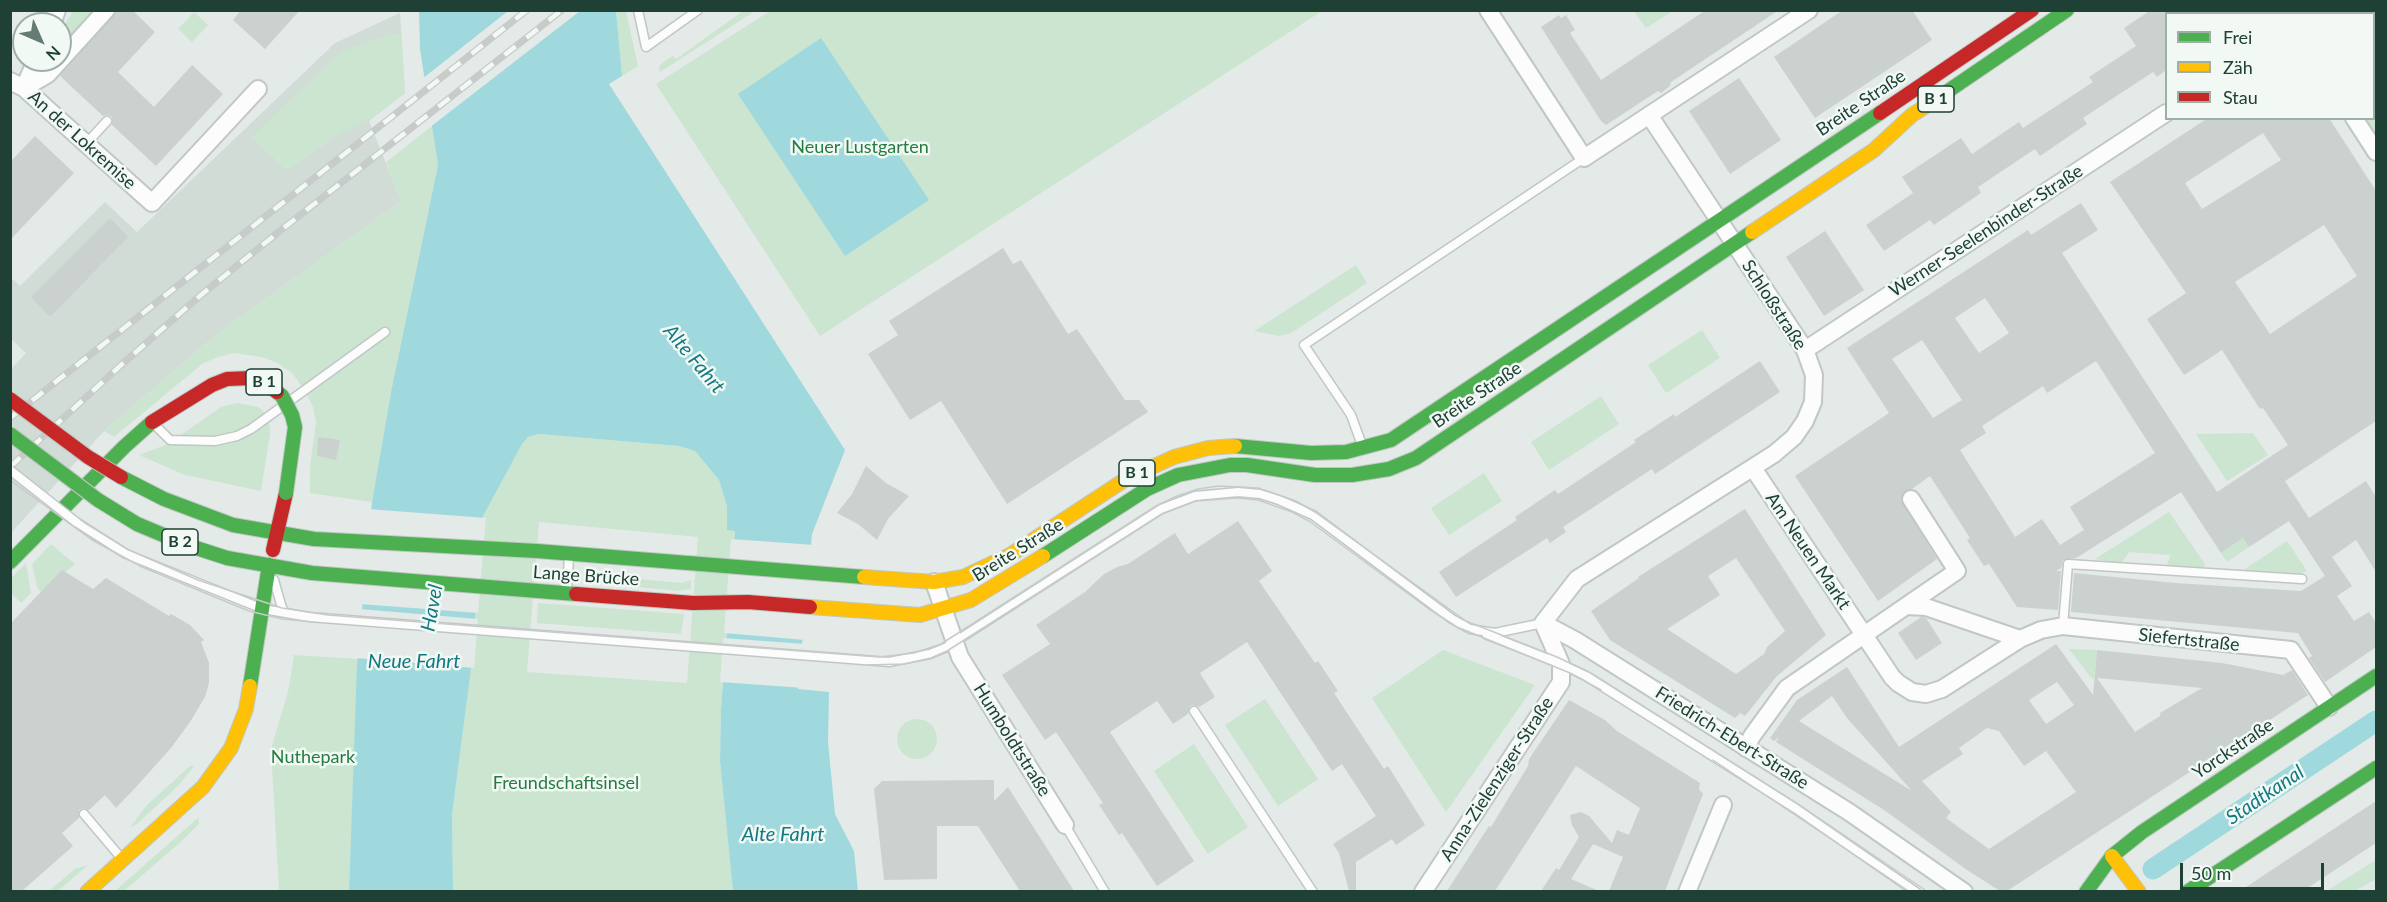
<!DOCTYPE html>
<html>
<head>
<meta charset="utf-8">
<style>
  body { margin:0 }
  #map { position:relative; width:2387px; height:902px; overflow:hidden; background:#e4eae7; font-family:Lato,sans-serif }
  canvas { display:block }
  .frame { position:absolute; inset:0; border:12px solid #1f4035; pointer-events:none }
  .legend { position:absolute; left:2165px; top:12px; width:210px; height:108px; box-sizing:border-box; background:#f2f9f5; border:2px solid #9eafa8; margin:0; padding:8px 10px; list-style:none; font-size:18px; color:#1f4035 }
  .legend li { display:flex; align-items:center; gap:12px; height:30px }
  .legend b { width:30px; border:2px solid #9eafa8 }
  .north { position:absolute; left:12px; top:12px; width:60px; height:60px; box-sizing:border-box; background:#f2f9f5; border:2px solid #9eafa8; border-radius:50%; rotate:135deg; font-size:16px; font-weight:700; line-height:24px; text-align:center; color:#1f4035 }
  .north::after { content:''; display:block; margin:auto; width:21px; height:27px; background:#647c73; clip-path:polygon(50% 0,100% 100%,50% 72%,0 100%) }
  .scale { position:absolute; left:2180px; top:863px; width:144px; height:27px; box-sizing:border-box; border:3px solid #1f4035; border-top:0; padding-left:8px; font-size:18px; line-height:21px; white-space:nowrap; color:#1f4035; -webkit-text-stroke:4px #f2f9f5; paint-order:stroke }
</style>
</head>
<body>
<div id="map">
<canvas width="2387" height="902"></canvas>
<div class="frame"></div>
<ul class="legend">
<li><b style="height:8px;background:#4caf50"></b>Frei</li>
<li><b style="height:8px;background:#ffc107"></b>Zäh</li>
<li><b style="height:8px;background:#c62828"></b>Stau</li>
</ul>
<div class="north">N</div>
<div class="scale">50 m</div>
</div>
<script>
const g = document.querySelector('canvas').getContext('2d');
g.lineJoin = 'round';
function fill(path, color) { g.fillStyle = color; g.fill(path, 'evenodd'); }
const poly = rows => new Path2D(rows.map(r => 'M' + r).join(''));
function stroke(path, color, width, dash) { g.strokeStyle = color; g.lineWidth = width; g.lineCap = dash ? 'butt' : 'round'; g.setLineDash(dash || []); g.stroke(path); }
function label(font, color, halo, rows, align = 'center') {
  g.font = font + ' Lato,sans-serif'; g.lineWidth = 5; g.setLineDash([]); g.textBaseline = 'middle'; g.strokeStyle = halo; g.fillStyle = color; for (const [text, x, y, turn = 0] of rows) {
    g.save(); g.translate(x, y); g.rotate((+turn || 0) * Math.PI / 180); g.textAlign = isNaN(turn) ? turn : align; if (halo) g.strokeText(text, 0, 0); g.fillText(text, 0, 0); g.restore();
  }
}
const built = poly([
  [400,13,405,93,369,121,401,201,217,334,104,431,11,533,11,369,26,353,11,339,11,282,13,279,20,286,105,202,137,232,335,43]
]);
const green = poly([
  [73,11,95,11,60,50,60,33],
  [616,11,626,11,638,66,622,76],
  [743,11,755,11,660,72,659,66,665,61,673,56,676,59],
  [770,11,1322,11,820,336,656,84],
  [1634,11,1673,11,1646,28],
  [194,12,208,25,192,42,178,29],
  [390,34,401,34,405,93,369,121,338,135,287,171,251,137,340,52],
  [2376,80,2376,144,2359,119,2374,118,2374,81],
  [432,126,438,165,391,392,372,502,310,493,310,466,316,422,313,407,306,392,292,373,278,363,262,357,234,353,218,357,202,364,114,437,104,431,217,334,401,201,386,162],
  [1356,265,1367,283,1291,333,1279,336,1254,331],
  [1702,330,1720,358,1666,393,1648,365],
  [1601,396,1619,424,1549,470,1531,442],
  [237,403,258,407,265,413,269,423,270,434,261,491,185,475,139,455,168,444,221,407],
  [2253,433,2268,455,2227,481,2196,434],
  [539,434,679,446,695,451,719,480,727,506,727,529,735,530,721,709,720,761,733,891,453,892,452,815,471,669,483,515,522,444,528,437],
  [539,522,698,537,687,683,527,672],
  [1484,473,1502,501,1449,535,1431,508],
  [2169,512,2205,564,2204,570,2166,567,2171,555,2129,552,2121,564,2095,559],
  [2243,538,2249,547,2227,562,2221,553],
  [2287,541,2307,571,2297,575,2239,573],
  [51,544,75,564,41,592,37,587,32,564],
  [26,563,31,593,21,603,11,593,10,579],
  [592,575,682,583,691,580,691,589,678,591,589,582,589,577],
  [538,603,684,614,681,634,537,623],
  [2069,649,2097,650,2094,678,2092,679],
  [1443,650,1535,685,1446,812,1372,698],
  [294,655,358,659,349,891,279,891,271,749,288,692],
  [1265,699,1318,779,1278,806,1225,725],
  '897 739a20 20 0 1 1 40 0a20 20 0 1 1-40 0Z',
  [1194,744,1248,827,1208,854,1154,771],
  [190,766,194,766,178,786,138,823,130,828,146,806],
  [198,818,199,824,183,840,124,891,115,891],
  [2376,860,2376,879,2355,891,2326,891],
  [88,865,58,891,49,891,75,869]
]);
const water = poly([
  [419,11,616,11,622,76,609,84,845,450,812,534,798,689,829,692,828,742,835,814,854,851,858,891,733,891,720,761,721,709,735,531,727,530,727,506,719,480,695,451,679,446,539,434,528,437,522,444,483,516,471,669,452,815,453,891,349,892,357,664,372,502,391,392,438,165,420,49],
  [821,38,929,200,845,256,738,94]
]);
const pier = poly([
  [508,11,580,11,429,128,422,79],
  [368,509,486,518,478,613,360,604],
  [731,539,814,545,805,640,724,633],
  [359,609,478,619,474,668,355,658],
  [723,638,805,644,801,686,832,690,720,682]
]);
const canal = poly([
  [2153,869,2376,721]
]);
const building = poly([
  [118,10,132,10,155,32,118,72,154,107,192,65,223,94,156,166,112,125,112,117,108,115,103,116,60,76],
  [241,10,300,10,265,49,233,20],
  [1706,10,1779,10,1671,82,1670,86,1661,93,1658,91,1606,125,1601,121,1541,27,1559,15,1561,18,1566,15,1575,30,1570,33,1601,80],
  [1843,10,1912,10,1932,40,1815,118,1774,57],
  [2151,10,2166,10,2166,70,2157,77,2153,72,2083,118,2087,124,2059,143,2040,156,2035,149,1978,187,1981,193,1934,225,1930,220,1884,251,1866,225,1913,193,1902,177,1961,138,1972,154,2019,122,2023,128,2093,82,2089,77,2136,46,2124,28],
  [1739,78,1781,140,1730,174,1689,111],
  [2208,118,2329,118,2376,191,2376,421,2285,481,2309,518,2366,481,2376,497,2376,572,2356,540,2332,557,2352,586,2337,596,2354,621,2369,612,2376,623,2376,647,2325,682,2309,658,2312,656,2298,633,2071,612,2074,573,2175,583,2301,591,2325,576,2289,521,2249,547,2243,538,2221,553,2181,492,2076,558,2063,560,2061,568,2056,571,2061,571,2058,610,2017,607,1989,564,1984,566,1967,540,1970,538,1930,476,1912,489,1905,491,1901,500,1937,559,1878,601,1795,476,1889,413,1847,348,2028,230,2031,235,2081,203,2098,230,2062,253,2217,492,2288,445,2263,408,2260,409,2222,350,2184,375,2147,319,2186,293,2110,182],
  [2263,133,2281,160,2202,209,2185,183],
  [2324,225,2357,276,2270,334,2235,282],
  [1985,298,2009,333,1979,353,1955,318],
  [1922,340,1962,400,1933,418,1892,359],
  [2096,361,2155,453,2070,507,2084,530,2060,545,2042,519,2015,537,1960,450,1986,433,1982,426,2043,386,2047,393],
  [35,136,74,173,10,240,10,162],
  [110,218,128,237,50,317,31,297],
  [1825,231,1864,290,1824,316,1786,257],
  [1003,248,1013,264,1021,260,1068,334,1077,329,1125,400,1139,400,1148,412,1007,504,941,401,910,420,868,354,898,335,889,321],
  [1760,361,1780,392,1655,474,1652,469,1563,527,1566,532,1550,543,1547,538,1456,597,1439,572,1517,520,1515,517,1555,490,1558,494,1636,442,1634,440,1674,414,1675,417],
  [318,437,340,440,336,460,317,456],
  [866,466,886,483,909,496,888,519,877,540,858,524,837,513,852,494],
  [1745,509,1826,635,1777,676,1745,716,1740,713,1735,718,1610,640,1591,611,1639,578,1638,577],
  [1736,558,1785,631,1767,647,1764,654,1736,674,1667,629,1720,595,1708,576],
  [1238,521,1272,571,1259,581,1315,663,1318,661,1338,691,1334,693,1384,769,1388,766,1425,825,1396,845,1392,839,1356,862,1356,891,1349,891,1339,853,1333,844,1376,816,1342,764,1332,771,1247,642,1200,673,1215,697,1199,707,1194,705,1190,706,1188,714,1173,724,1157,701,1110,732,1194,861,1157,886,1122,833,1119,835,1099,805,1103,803,1056,732,1045,740,1002,675,1050,644,1036,625,1085,592,1104,574,1117,567,1128,564,1175,533,1188,554],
  [62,570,93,589,106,578,169,616,171,614,190,625,204,640,201,642,209,663,209,683,205,697,190,722,171,748,136,787,116,808,105,795,89,810,83,808,79,810,79,818,62,833,73,846,22,891,10,891,10,624],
  [1921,617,1926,618,1942,643,1916,660,1898,633],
  [2056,644,2093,695,2097,650,2222,663,2283,675,2292,670,2308,695,2007,891,2000,891,1967,870,1884,810,1776,742,1779,737,1774,741,1770,738,1797,700,1847,667,1899,747],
  [2097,678,2140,682,2202,688,2160,713,2160,716,2135,732],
  [2057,682,2074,705,2046,724,2029,700],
  [1832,696,1847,718,1912,791,1799,721],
  [1987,728,1999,731,2024,766,2046,751,2076,792,1989,849,1946,818,1951,812,1922,781,1963,754,1959,748],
  [1569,700,1605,720,1617,731,1700,783,1699,789,1703,794,1665,891,1609,891,1623,857,1593,844,1571,879,1599,891,1541,891,1556,868,1559,870,1579,837,1572,825,1570,815,1581,812,1589,816,1612,843,1617,830,1629,835,1640,808,1576,766,1495,891,1447,891,1489,826,1491,827,1528,766,1529,759],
  [994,780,994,801,1008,787,1074,891,1020,891,978,826,937,826,937,879,884,880,874,789,882,781],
  [2376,801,2376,843,2303,891,2240,891]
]);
const lane = poly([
  [638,10,646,47,698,10],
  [2214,10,2216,14],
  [86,144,107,121],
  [155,425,170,440,215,441,237,436,251,429,385,332],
  [1362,445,1351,415,1304,345,1584,158],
  [76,522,126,554,263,609,309,617,889,662,930,654,945,648,1161,509,1195,496,1238,492,1260,494,1279,500,1313,515,1452,619,1470,629,1495,633,1543,623],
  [274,580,282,608,285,612],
  [567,589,569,557],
  [2063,626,2068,564,2302,579],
  [1487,635,1561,664,1586,676,1795,808,1916,892],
  [1194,711,1313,892],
  [84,814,122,859],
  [1065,825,1105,892]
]);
const street = poly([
  [1488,10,1584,158,1809,10],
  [52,24,57,10],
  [10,81,24,88,152,203,258,89],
  [24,88,48,74,106,10],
  [24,88,36,60],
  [2354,118,2376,152],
  [1805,350,2166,113],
  [1753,468,1892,677,1898,683,1912,692,1926,694,1942,689,2020,639,2041,630,2063,626,2291,650,2329,707],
  [934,582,960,657,1065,825],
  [1906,606,1957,571,1911,499],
  [1543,623,1577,579,1774,454,1794,437,1805,421,1813,402,1814,375,1805,350,1649,115],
  [1543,623,1575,640,1849,812,1964,892],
  [1746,748,1752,736,1787,688,1906,606,1926,607,2020,639],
  [1423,892,1561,682,1561,664,1543,623],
  [1687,892,1723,805]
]);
const fast = poly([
  [1926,106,2067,10],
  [1235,446,1311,453,1346,452,1391,440,1880,113],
  [121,477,164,499,233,525,314,539,537,551,864,577],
  [98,500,137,524,187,545,227,558,312,573,576,594],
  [1043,556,1147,489,1178,475,1230,465,1247,465,1315,475,1352,475,1389,469,1416,458,1752,232],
  [10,562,124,447,152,422],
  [250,686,269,565],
  [2086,892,2112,856,2142,832,2376,676],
  [2187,892,2376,768]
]);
const slow = poly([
  [1752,232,1874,150,1912,115,1926,106],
  [864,577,934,582,963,577,1010,555,1126,479,1174,457,1208,448,1235,446],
  [810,607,920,615,971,600,1043,556],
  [2112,856,2139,892],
  [87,892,203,787,231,748,246,709,250,686]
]);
const jam = poly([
  [1880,113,2032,10],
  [273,550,286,493],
  [576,594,693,603,748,602,810,607]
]);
const tram = poly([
  [10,467,85,523,129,550,198,580,282,608,328,615,879,657,914,653,941,644,1156,506,1177,496,1198,489,1218,486,1258,488,1296,501,1315,512,1466,621,1557,657,1591,673,1801,806,1928,892],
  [10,480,92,540,142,567,249,611,282,619,314,622],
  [867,665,904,664,931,658,947,651,1162,514,1196,501,1237,498,1258,500,1292,512,1309,521,1429,609,1457,627,1570,673,1601,690],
  [1713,760,1910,892]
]);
const rail = poly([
  [10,418,527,10],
  [10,467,120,366,201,295,281,230,562,10]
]);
const laneBridge = poly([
  [10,470,76,522]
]);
const fastBridge = poly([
  [277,392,282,396,292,415,295,427,286,493],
  [10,434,98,500]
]);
const jamBridge = poly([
  [10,399,88,457,121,477],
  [152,422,212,385,227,379,252,378,265,382,277,392]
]);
const shields = [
  [1936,99,36],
  [264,382,36],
  [1137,473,36],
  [180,542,36]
];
const shieldNames = [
  ["B 1",1936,99],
  ["B 1",264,382],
  ["B 1",1137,473],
  ["B 2",180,542]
];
const streetNames = [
  ["Breite Straße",1861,103,-34],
  ["An der Lokremise",82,140,42],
  ["Werner-Seelenbinder-Straße",1986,231,-33],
  ["Schloßstraße",1774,305,57],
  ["Breite Straße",1477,395,-34],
  ["Breite Straße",1018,550,-32],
  ["Am Neuen Markt",1808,551,56],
  ["Lange Brücke",586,576,4],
  ["Siefertstraße",2189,640,6],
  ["Friedrich-Ebert-Straße",1732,738,32],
  ["Humboldtstraße",1012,740,58],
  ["Yorckstraße",2233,749,-34],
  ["Anna-Zielenziger-Straße",1497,779,-57]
];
const parkNames = [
  ["Neuer Lustgarten",860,147],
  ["Nuthepark",313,757],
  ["Freundschaftsinsel",566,783]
];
const waterNames = [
  ["Alte Fahrt",694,359,50],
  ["Havel",432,608,-80],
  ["Neue Fahrt",414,662],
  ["Stadtkanal",2265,795,-34],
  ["Alte Fahrt",783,835]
];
fill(built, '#d1dcd6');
fill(green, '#cbe5d1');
fill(water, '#9fd9dd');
fill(pier, '#e4eae7');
stroke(canal, '#9fd9dd', 21);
fill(building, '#cad1ce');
stroke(lane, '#c1c7c4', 11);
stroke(street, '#c1c7c4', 20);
stroke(fast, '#bfc8c4', 16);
stroke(slow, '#bfc8c4', 16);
stroke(jam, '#bfc8c4', 16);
stroke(lane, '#fbfcfb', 8);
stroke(street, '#fbfcfb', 16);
stroke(fast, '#4caf50', 14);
stroke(slow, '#ffc107', 14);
stroke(jam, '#c62828', 14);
stroke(tram, '#c7cbca', 1.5);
stroke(rail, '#c7cbca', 7);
stroke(rail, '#f2f9f5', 4.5, [14]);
stroke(laneBridge, '#c1c7c4', 11, []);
stroke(fastBridge, '#bcc7c2', 16, []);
stroke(jamBridge, '#bcc7c2', 16, []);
stroke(laneBridge, '#fbfcfb', 8);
stroke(fastBridge, '#4caf50', 14);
stroke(jamBridge, '#c62828', 14);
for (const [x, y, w] of shields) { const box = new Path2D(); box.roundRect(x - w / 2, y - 13, w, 26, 4.5); g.fillStyle = '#f2f9f5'; g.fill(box); stroke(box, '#1f4035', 1.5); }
label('bold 16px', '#1f4035', null, shieldNames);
label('18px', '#1f4035', '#f2f9f5', streetNames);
label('18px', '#247c40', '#f2f9f5', parkNames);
label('italic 20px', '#127983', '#f2f9f5', waterNames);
</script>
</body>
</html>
